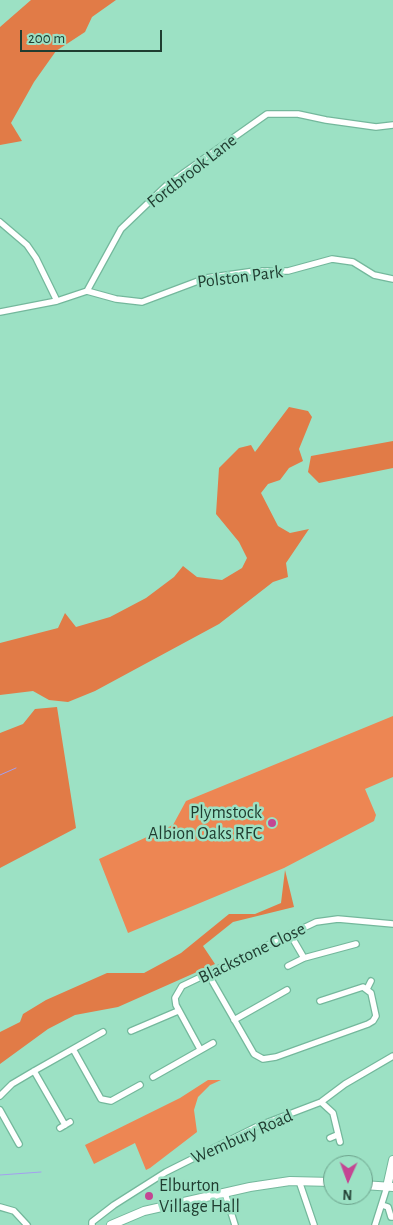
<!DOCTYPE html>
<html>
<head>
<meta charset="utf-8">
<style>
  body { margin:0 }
  #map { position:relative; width:393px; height:1225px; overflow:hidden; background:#9ce1c4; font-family:"Alegreya Sans",sans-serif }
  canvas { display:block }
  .north { position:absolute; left:323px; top:1155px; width:50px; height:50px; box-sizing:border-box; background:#9ce1c4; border:1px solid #6a9f89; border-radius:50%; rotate:182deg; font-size:14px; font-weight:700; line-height:20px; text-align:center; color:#203d31 }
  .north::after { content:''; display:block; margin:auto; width:18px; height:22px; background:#c44693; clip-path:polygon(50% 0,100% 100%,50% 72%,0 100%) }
  .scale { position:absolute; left:20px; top:30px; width:142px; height:22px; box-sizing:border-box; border:2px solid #203d31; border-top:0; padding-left:6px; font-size:15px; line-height:18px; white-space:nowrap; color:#203d31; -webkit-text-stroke:4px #9ce1c4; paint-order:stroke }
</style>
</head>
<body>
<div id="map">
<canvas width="393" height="1225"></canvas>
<div class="north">N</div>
<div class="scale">200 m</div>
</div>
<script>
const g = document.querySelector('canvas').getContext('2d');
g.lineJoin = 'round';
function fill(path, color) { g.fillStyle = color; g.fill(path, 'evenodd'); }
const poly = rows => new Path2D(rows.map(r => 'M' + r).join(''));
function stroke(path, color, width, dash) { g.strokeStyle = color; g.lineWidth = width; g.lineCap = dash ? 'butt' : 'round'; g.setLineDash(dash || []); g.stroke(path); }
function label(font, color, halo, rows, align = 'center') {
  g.font = font + ' "Alegreya Sans",sans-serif'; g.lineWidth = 5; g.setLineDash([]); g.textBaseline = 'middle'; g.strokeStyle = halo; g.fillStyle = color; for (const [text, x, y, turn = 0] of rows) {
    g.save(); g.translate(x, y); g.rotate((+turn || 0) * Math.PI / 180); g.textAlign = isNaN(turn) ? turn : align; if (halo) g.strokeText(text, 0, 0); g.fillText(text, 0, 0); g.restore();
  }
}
const green = poly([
  [393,716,393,777,365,789,376,815,374,821,284,868,128,933,99,859,173,825,186,801],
  [208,1080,221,1080,210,1085,198,1097,194,1110,197,1132,150,1168,146,1170,135,1143,94,1164,85,1145,180,1098]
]);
const forest = poly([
  [31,0,116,0,92,17,85,32,56,51,34,82,11,123,22,141,0,145,0,27],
  [289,407,308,411,312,417,299,449,303,461,289,468,280,480,268,484,261,493,278,526,290,533,309,529,286,563,288,577,273,582,219,624,95,691,68,702,49,700,33,691,0,695,0,643,58,628,65,613,76,627,110,617,146,598,174,577,183,566,197,577,222,580,242,568,247,558,239,542,216,514,219,468,239,448,251,445,255,452],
  [393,441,393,468,319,483,308,472,311,456],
  [57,707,76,828,0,868,0,733,23,724,35,709],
  [285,870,294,907,233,922,203,946,215,964,118,1007,75,1015,48,1029,0,1064,0,1032,20,1022,23,1014,46,1000,107,973,144,973,181,953,229,914,255,914,281,903]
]);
const stream = poly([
  [0,775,16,768],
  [0,1175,41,1172]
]);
const street = poly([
  [0,222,27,245,36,258,57,301],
  [87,291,116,299,142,302,206,278,255,271,288,271,332,259,353,262,374,275,393,279],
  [0,312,57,301,87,291,121,229,168,184,267,114,298,114,326,120,376,127,393,125],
  [290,934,304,958],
  [288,966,304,958,356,944],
  [208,974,254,1054,263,1059,276,1057,368,1024,373,1021,376,1016,371,993,363,987,320,1001],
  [367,989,371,981],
  [234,1020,287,990],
  [131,1031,178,1011],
  [73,1049,101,1099,111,1101,140,1085],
  [200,1049,176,1005,175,998,182,986,316,922,338,919,393,924],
  [34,1071,65,1125],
  [153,1077,213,1043],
  [0,1096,12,1084,34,1071,103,1032],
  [321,1102,333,1113,340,1142],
  [0,1110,19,1144],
  [60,1128,70,1122],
  [330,1138,337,1135],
  [299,1181,314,1225],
  [225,1193,235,1225],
  [382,1205,388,1207,391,1217,393,1217],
  [0,1207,14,1211,27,1225],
  [92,1225,92,1222,114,1205,166,1172,258,1126,321,1102,345,1084,393,1056],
  [375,1225,387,1187]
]);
const secondary = poly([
  [363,1185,393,1187],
  [387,1187,393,1160],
  [111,1225,144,1211,250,1187,290,1181,333,1182]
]);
const markers = [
  [272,823,5,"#c44693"],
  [149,1196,5,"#c44693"]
];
const streetNames = [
  ["Fordbrook Lane",192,171,-38],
  ["Polston Park",240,277,-7],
  ["Blackstone Close",252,953,-26],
  ["Wembury Road",242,1137,-24]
];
const poiNames = [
  ["Plymstock",262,813],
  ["Albion Oaks RFC",262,834],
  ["Elburton",159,1186,"left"],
  ["Village Hall",159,1207,"left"]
];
fill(green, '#ed8653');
fill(forest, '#e17b47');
stroke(stream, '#a49fef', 1);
stroke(street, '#74b89c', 8);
stroke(secondary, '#74b89c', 10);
stroke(street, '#fff', 5.5);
stroke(secondary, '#fff', 8);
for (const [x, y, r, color] of markers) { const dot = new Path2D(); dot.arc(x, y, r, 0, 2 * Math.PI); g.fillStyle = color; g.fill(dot); stroke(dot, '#9ce1c4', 2); }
label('18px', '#203d31', '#9ce1c4', streetNames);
label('18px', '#203d31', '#9ce1c4', poiNames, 'right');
</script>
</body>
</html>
